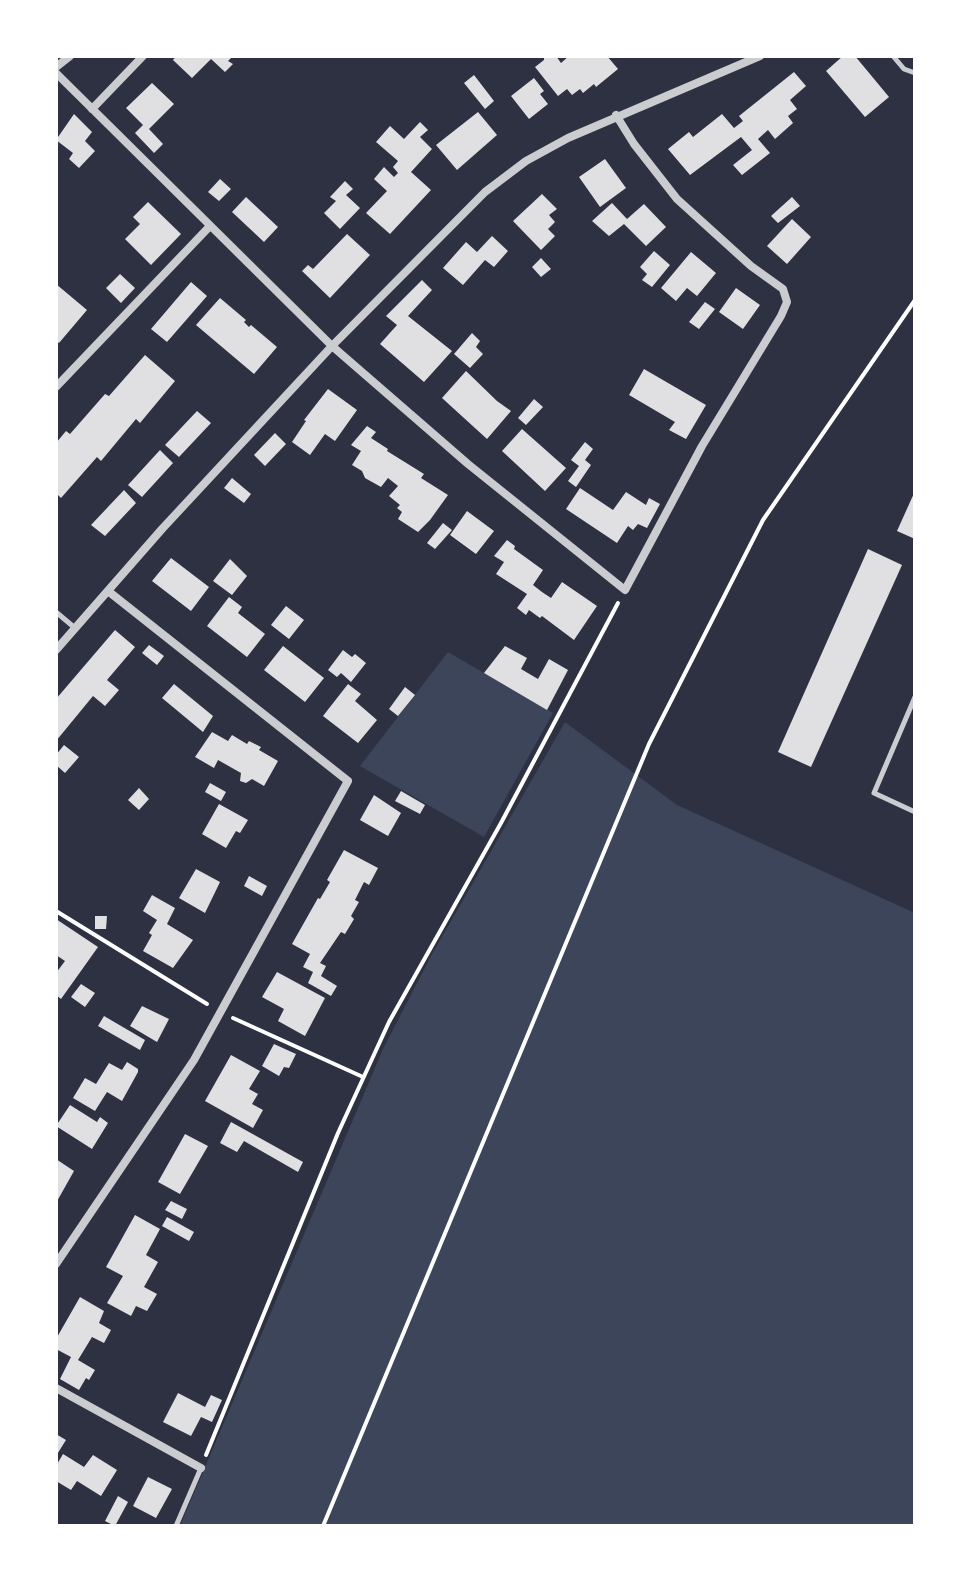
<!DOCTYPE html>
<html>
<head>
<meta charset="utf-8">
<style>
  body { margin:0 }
  #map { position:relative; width:971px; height:1582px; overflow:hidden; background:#2d3142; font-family:"PT Sans Narrow",sans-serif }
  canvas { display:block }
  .frame { position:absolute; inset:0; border:58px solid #fff; pointer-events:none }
</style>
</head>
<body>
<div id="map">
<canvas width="971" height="1582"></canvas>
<div class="frame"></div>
</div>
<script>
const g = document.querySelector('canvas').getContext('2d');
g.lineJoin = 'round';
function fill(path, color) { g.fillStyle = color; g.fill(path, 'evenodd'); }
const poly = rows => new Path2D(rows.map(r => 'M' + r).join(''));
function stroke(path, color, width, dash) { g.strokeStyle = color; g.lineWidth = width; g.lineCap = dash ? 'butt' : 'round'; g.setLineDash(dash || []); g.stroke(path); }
const green = poly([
  [448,652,553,713,484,837,360,766],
  [565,722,677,805,915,913,915,1526,180,1526,383,1049,431,956]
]);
const building = poly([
  [176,56,233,56,228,61,233,64,225,72,211,59,192,78,173,60],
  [556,56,561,63,569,56,607,56,618,69,596,87,594,84,583,93,580,89,572,95,567,89,558,96,535,67,544,60,544,56],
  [843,56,855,56,889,97,865,117,826,71],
  [794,72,806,86,790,100,797,109,788,116,793,123,775,139,768,130,758,139,770,153,742,175,733,165,752,150,741,137,690,175,668,149,689,132,693,137,722,114,734,128,743,121,739,116],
  [474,75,494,101,485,109,464,83],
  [534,78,544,91,540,94,548,104,529,119,511,96],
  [152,83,174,104,149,129,163,144,154,153,135,133,143,125,126,108],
  [478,112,497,135,457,170,436,145],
  [74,114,92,132,85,141,95,151,79,168,69,159,73,153,56,140],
  [420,122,428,130,420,137,432,149,411,172,431,190,390,234,366,213,387,191,374,179,384,167,394,177,398,173,393,167,398,161,376,142,390,126,404,139],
  [605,159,626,188,600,207,579,177],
  [220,179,231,189,219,201,208,192],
  [345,181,353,189,346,195,360,208,340,229,324,213,336,201,330,197],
  [542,194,557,209,549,215,555,222,548,229,555,236,541,250,513,221],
  [246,197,278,227,264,242,232,212],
  [792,197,800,206,778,223,771,216],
  [148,202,181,234,151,265,125,239,140,224,133,217],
  [612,203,627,219,644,204,666,227,646,246,624,224,609,236,592,221],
  [792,219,811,237,787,264,767,246],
  [347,234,370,255,330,298,302,271,308,265,313,269],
  [492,236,508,251,494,267,485,260,463,285,443,268,466,242,477,252],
  [654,251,670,265,652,287,642,280,647,274,640,267],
  [691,252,716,273,697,296,687,288,676,301,661,288],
  [541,258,551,269,541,277,532,267],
  [120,274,135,288,121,303,106,288],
  [422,280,432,290,408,316,452,351,424,382,380,344,397,325,386,316],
  [191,282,207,296,167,342,151,329],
  [56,284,87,310,59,343,56,340],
  [736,288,760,305,743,329,719,312],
  [220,298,246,320,244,322,249,327,251,325,277,347,254,374,196,325],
  [705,302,715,309,699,329,689,322],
  [472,333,480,341,476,347,483,354,470,368,454,354],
  [145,355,175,381,140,423,136,419,101,461,97,457,61,498,58,495,56,497,56,443,66,431,70,434,105,394,109,396],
  [644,369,706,405,686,439,669,430,675,422,629,395],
  [466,371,497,401,511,411,487,439,442,398],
  [328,389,357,410,335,441,325,434,310,455,292,442,306,421,304,420],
  [534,399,543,407,526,425,518,418],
  [197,411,211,423,179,457,165,445],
  [367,426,376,432,371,438,388,449,387,451,424,474,421,478,448,495,430,520,418,532,398,519,402,512,397,508,400,505,389,496,398,486,388,478,381,487,365,478,362,471,352,465,361,451,351,445],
  [522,429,566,468,545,491,502,451],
  [275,433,286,444,265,466,254,455],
  [585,442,593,449,585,460,591,465,576,487,568,481,579,466,571,460],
  [160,450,173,463,142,497,128,485],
  [232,478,251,494,244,503,224,488],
  [580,488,613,510,626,492,646,505,649,498,660,504,647,528,638,524,633,530,628,526,617,543,566,509],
  [124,490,136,503,105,536,91,525],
  [915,491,915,539,897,531],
  [467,511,494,531,476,554,450,535],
  [443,523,452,530,435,549,427,543],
  [507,540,515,546,514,549,543,570,533,585,542,592,551,598,562,582,597,606,574,640,542,616,540,618,529,610,526,615,517,608,527,594,496,574,504,562,494,556],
  [868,549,902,565,811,767,778,752],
  [171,558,209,587,191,611,152,581],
  [230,559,247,576,232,595,213,581],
  [229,597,242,607,238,613,265,634,247,657,207,626],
  [286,606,304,620,289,639,271,625],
  [115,630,135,647,107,680,119,690,105,706,93,696,56,741,56,699],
  [149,645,164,656,157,665,142,653],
  [283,646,324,678,305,702,264,670],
  [505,646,527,658,521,669,538,679,549,659,568,670,547,710,484,673],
  [343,650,352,657,355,654,366,663,351,682,341,673,337,677,328,670],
  [174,684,213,716,203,732,162,698],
  [348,684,361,694,355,701,377,720,358,743,323,716],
  [405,687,415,695,398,716,389,709],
  [212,732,228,741,232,735,247,744,249,741,261,747,259,750,278,761,264,786,252,779,246,783,240,781,241,773,218,760,214,768,195,757],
  [64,745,79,757,65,773,56,765,56,755],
  [210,783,226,792,221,801,205,792],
  [139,788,149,799,139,810,128,800],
  [401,791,425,805,420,814,395,801],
  [374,795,401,813,388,836,360,820],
  [219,804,248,820,240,833,236,831,226,848,202,834],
  [344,850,378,868,369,885,364,882,355,900,359,902,351,916,354,919,345,934,341,932,320,963,326,966,321,976,337,986,331,996,308,983,313,972,303,967,310,954,292,944,318,898,320,899,330,882,327,880],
  [196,869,220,882,205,913,179,898],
  [249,876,267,886,262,896,244,886],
  [152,895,175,908,167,924,193,940,173,968,143,951,152,935,149,933,157,920,143,911],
  [95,916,107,916,106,929,95,929],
  [56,919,98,947,61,999,56,995,56,973,65,961,56,955],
  [277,972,325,998,305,1036,278,1021,284,1009,262,997],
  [81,984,95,993,85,1007,71,997],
  [142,1006,169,1019,157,1042,130,1026],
  [104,1016,145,1040,140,1050,98,1026],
  [274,1044,296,1054,289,1068,284,1067,279,1076,262,1066],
  [231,1055,260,1071,249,1089,258,1094,252,1104,263,1110,253,1128,205,1101],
  [127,1062,138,1069,138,1072,122,1101,107,1092,95,1111,73,1098,85,1078,96,1084,109,1063,122,1070],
  [70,1105,97,1122,100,1117,108,1123,92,1149,56,1126],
  [231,1122,303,1162,298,1172,244,1141,237,1152,220,1143],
  [185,1134,208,1146,180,1194,158,1182],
  [56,1159,74,1171,56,1203],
  [171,1201,187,1209,182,1219,165,1210],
  [135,1215,160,1229,146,1255,158,1262,144,1287,157,1294,147,1311,136,1306,131,1316,107,1303,123,1276,106,1267],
  [167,1217,194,1232,189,1241,162,1226],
  [80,1297,104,1311,99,1323,111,1330,104,1343,92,1337,78,1360,95,1370,89,1380,86,1378,79,1390,60,1379,71,1357,56,1349,56,1339],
  [178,1393,205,1407,211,1395,222,1400,212,1422,201,1417,191,1436,163,1422],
  [56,1434,66,1440,56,1456],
  [63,1454,84,1467,93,1455,117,1470,101,1496,77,1481,71,1490,56,1481,56,1466],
  [148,1477,172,1489,156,1518,133,1506],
  [118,1496,128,1502,115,1526,105,1521]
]);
const path = poly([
  [56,911,207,1004],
  [233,1018,363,1077],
  [206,1455,338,1133,389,1022,501,823,618,603],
  [323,1526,649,744,763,520,915,300]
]);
const service = poly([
  [893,56,904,69,915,73],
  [56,612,75,628],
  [915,697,874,793,915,812],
  [176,1526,201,1468]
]);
const minor = poly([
  [56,67,70,56],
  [56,73,332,346,468,464,625,590,702,446,781,316,787,302,783,289,751,266,677,199,634,144,616,115],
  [92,109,143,56],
  [56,387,210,226],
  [56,650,162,529,332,346,485,192,526,161,568,138,760,56],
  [56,1264,194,1060,348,781,108,591],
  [56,1388,201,1468]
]);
fill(green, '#3c4559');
fill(building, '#e0e0e3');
stroke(path, '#fff', 4);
stroke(service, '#caccd0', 5);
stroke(minor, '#caccd0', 8);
</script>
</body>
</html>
